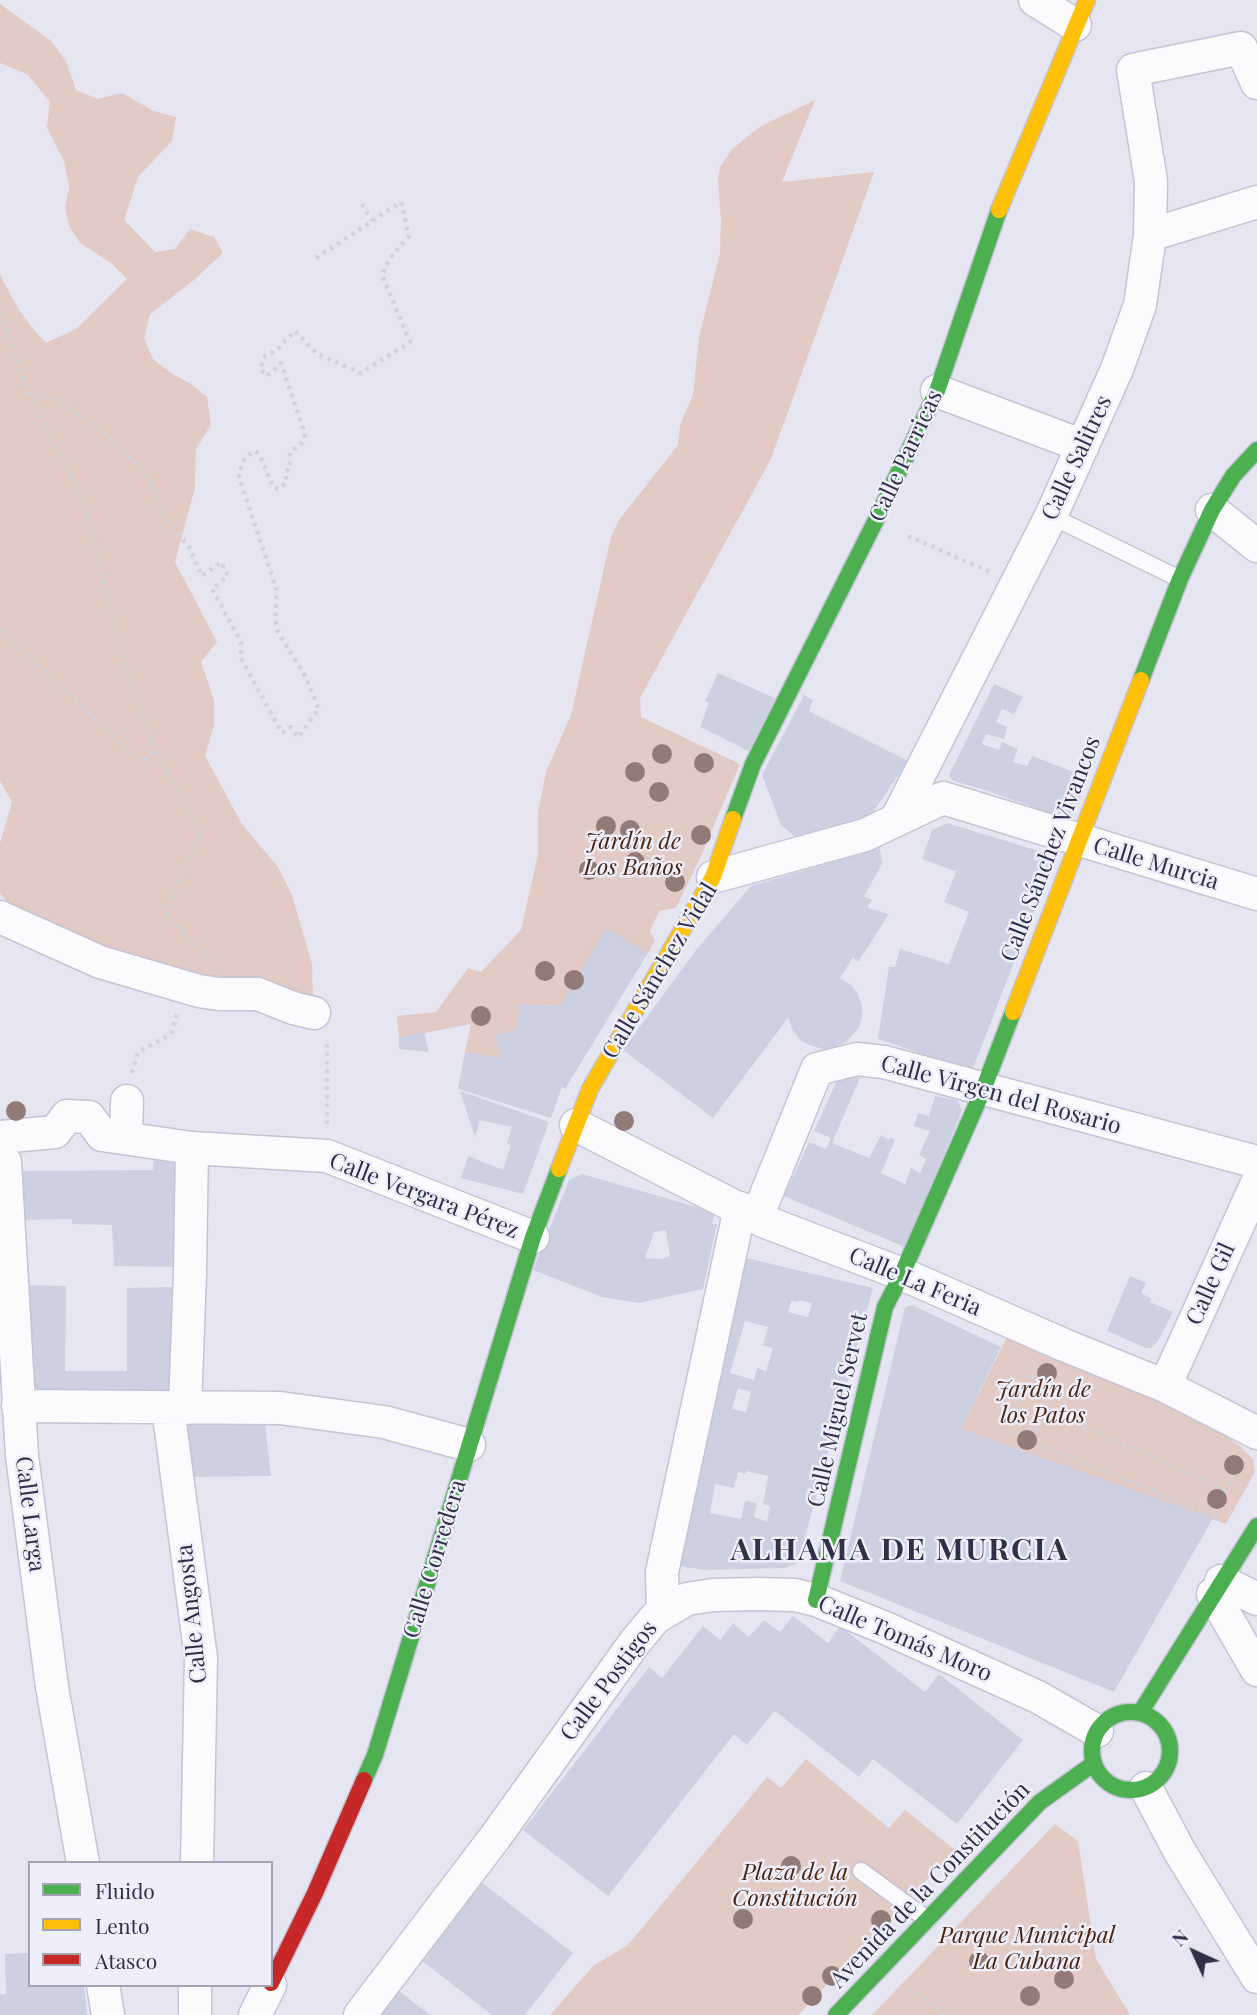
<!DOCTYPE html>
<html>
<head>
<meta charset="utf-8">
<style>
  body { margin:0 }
  #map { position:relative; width:1257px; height:2015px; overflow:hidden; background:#e6e6f3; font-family:"Playfair Display",serif }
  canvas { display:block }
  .legend { position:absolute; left:28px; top:1861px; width:245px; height:126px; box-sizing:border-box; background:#efeffb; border:2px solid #a3a3b3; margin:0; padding:9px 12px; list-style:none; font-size:21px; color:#313048 }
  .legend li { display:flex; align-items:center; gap:14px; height:35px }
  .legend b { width:35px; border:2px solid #a3a3b3 }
  .north { position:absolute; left:1159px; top:1917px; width:70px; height:70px; -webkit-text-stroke:5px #efeffb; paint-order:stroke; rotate:315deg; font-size:19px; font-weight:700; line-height:28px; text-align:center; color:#313048 }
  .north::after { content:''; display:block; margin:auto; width:24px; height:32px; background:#313048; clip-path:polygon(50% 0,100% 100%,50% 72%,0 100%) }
</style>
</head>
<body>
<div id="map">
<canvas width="1257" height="2015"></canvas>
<ul class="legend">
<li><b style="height:9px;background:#4caf50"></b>Fluido</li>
<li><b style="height:9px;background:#ffc107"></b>Lento</li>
<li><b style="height:9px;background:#c62828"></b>Atasco</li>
</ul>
<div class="north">N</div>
</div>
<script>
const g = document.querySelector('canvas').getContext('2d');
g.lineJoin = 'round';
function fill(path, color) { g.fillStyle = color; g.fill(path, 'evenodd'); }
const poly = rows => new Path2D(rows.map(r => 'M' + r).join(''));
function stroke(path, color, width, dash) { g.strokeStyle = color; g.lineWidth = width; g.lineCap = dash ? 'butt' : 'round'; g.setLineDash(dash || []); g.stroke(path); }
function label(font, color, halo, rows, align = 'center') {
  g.font = font + ' "Playfair Display",serif'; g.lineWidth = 5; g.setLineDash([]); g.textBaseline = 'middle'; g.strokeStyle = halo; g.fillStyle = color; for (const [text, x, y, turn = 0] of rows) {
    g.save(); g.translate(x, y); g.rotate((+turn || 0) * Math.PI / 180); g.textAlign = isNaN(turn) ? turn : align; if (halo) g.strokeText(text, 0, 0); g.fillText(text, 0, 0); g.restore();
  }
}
const green = poly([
  [0,4,50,40,66,61,76,90,98,99,122,93,154,111,176,117,172,141,138,177,124,220,155,252,175,249,190,229,214,237,223,253,194,280,150,314,144,338,153,359,171,373,191,384,207,397,211,425,196,449,195,488,175,562,217,642,201,662,214,700,214,725,205,756,242,824,278,867,292,895,312,964,313,995,205,985,101,957,13,909,0,894,0,843,12,802,0,781,0,275,19,310,34,330,46,343,76,329,127,279,111,263,80,243,69,226,65,208,69,187,64,161,47,128,50,102,27,74,0,63],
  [815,100,782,182,874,172,771,459,640,698,641,717,740,764,701,856,676,908,659,911,650,931,655,941,648,953,560,1006,519,1004,518,1028,495,1036,502,1058,465,1052,471,1024,399,1038,397,1016,436,1012,468,968,481,972,521,930,538,854,538,812,546,772,571,715,611,537,619,520,678,445,680,425,693,395,699,337,720,253,721,219,718,181,720,167,732,149,761,126],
  [1010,1331,1216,1428,1242,1448,1253,1459,1255,1472,1226,1524,961,1429],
  [806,1759,889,1828,905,1810,955,1850,798,2015,550,2015,593,1966,628,1945,767,1777,781,1788],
  [1055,1824,1078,1841,1096,1959,1130,2015,872,2015]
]);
const building = poly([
  [718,673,775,698,750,752,700,727,709,703,705,701],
  [994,684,1023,697,1014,714,1002,709,996,722,1007,727,1004,739,986,734,982,744,999,750,1002,742,1018,749,1013,762,1027,766,1032,756,1087,777,1074,814,1061,817,982,789,953,781,949,775],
  [804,695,813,700,809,711,908,761,869,818,796,838,781,825,762,775],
  [947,823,1055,856,972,1071,878,1039,889,967,895,967,900,949,949,964,969,912,944,902,956,872,966,875,922,859,932,830],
  [880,848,882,864,864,896,872,900,867,908,889,914,858,962,853,957,840,978,851,985,858,994,862,1007,862,1017,858,1029,846,1042,833,1048,823,1049,812,1046,801,1041,793,1031,788,1018,713,1118,623,1050,696,950,751,886],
  [606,928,648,953,565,1089,562,1087,551,1118,458,1089,465,1052,502,1058,495,1036,518,1028,519,1004,560,1006],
  [424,1032,429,1052,399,1049,399,1038],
  [840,1074,860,1078,832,1143,869,1158,881,1135,889,1140,890,1137,895,1140,881,1173,905,1184,911,1168,920,1173,926,1159,919,1155,930,1131,914,1126,918,1113,929,1116,935,1096,957,1100,962,1110,907,1248,784,1196,809,1142,826,1149,831,1138,814,1131],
  [460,1091,549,1122,523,1194,461,1178,468,1156,503,1170,511,1145,507,1144,512,1127,480,1120,475,1137],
  [154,1155,187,1157,182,1267,114,1266,112,1225,72,1224,72,1219,18,1220,17,1171,153,1170],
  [582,1174,711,1211,714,1216,712,1224,717,1224,703,1289,639,1303,602,1297,533,1270,569,1180],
  [666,1230,670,1256,661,1259,645,1258,654,1232],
  [738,1256,873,1288,798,1563,785,1568,707,1570,670,1565],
  [799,1300,812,1303,808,1317,788,1312,791,1301,799,1302],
  [745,1321,768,1327,763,1345,773,1348,766,1371,757,1368,754,1380,730,1373],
  [738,1388,751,1392,746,1412,732,1409],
  [746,1471,768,1476,763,1504,770,1506,767,1522,754,1517,757,1503,745,1501,741,1519,710,1513,715,1484,734,1488,738,1472,746,1474],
  [1130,1276,1146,1283,1141,1293,1152,1299,1150,1302,1173,1312,1158,1341,1151,1348,1146,1348,1107,1331],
  [23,1285,66,1286,65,1371,127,1371,127,1288,172,1287,171,1395,22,1394],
  [912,1305,1001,1347,961,1429,1213,1518,1114,1692,840,1581,905,1307],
  [264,1415,271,1476,182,1477,177,1416],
  [793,1616,828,1643,840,1626,925,1692,939,1674,1023,1740,957,1824,873,1759,859,1777,775,1711,747,1745,734,1734,608,1896,523,1830,649,1667,662,1678,703,1626,720,1640,733,1623,749,1637,764,1620,780,1632],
  [481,1882,573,1953,525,2015,492,2015,421,1960],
  [30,1953,30,1985,84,1985,87,2015,0,2015,0,1994,6,1994,5,1954],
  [399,1991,430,2015,381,2015]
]);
const path = poly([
  [362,204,372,221],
  [0,312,29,394,84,502,120,649,154,748,197,825,199,838,175,887,167,915,207,957,206,960],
  [29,394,57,400,100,430,141,469,154,486,163,516,189,547,202,576,221,562,228,576,212,589,241,642,241,658,282,733,291,727,298,737,319,709,304,674,278,632,275,619,277,591,239,477,242,463,248,455,255,451,260,455,271,482,274,488,280,489,286,482,286,471,290,469,290,452,302,443,305,434,281,363,267,376,260,369,265,356,276,351,295,331,317,354,361,373,410,342,382,275,390,258,409,236,401,202,313,260],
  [908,536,990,572],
  [0,630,135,756,141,760,149,758,153,749],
  [132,1073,138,1052,171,1034,177,1015],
  [327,1124,327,1042],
  [1030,1366,1011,1433,1219,1518],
  [1045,1408,1226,1491],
  [1013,1422,1036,1432,1052,1386,1027,1375],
  [1214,1516,1241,1459],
  [909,1988,941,2010,943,2015]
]);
const lane = poly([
  [1051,516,1180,579],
  [861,1871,928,1920]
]);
const street = poly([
  [1035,0,1075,25],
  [1150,235,1257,202],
  [937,391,1083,446],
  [1212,510,1257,546],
  [897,818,1051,516,1117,369,1140,305,1150,235,1151,181,1133,70,1241,48,1257,83],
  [713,877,865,835,943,798,1257,894],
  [0,917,100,962,199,991,219,994,258,994,293,1008,314,1013],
  [576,1125,763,1221,902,1274,1064,1345,1165,1386,1257,1433],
  [0,1137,55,1132,67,1116,89,1117,102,1135,192,1148,327,1156,533,1237],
  [126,1137,127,1101],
  [0,1154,5,1162,22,1456,52,1687,83,1863],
  [757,1217,817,1069,857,1059,884,1062,1257,1162],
  [1165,1386,1257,1183],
  [18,1406,280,1408,384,1422,469,1445],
  [168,1408,201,1658,197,1863],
  [185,1408,190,1272,192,1148],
  [1221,1581,1257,1599],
  [1213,1594,1257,1670],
  [663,1611,662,1572,740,1208],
  [1146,1788,1180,1852,1257,1977],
  [103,1985,108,2015],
  [195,2015,195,1985],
  [255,2015,270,1985],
  [360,2015,496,1836,635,1642,655,1618,687,1599,713,1595,757,1594,795,1595,816,1600,883,1627,1038,1697,1097,1731]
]);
const fast = poly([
  [1141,680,1180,579,1212,510,1233,476,1257,450],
  [733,819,753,764,876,520,937,391,999,210],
  [816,1600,885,1307,902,1274,983,1090,1013,1012],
  '1092 1751a39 39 0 1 1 78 0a39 39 0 1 1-78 0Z',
  [1140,1713,1257,1526],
  [364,1780,375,1755,533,1237,559,1169],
  [836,2015,1040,1802,1093,1764]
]);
const slow = poly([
  [999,210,1087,0],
  [1013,1012,1141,680],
  [559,1169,590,1089,713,877,733,819]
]);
const jam = poly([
  [271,1983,315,1893,364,1780]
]);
const trees = [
  [662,754],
  [704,763],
  [635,772],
  [659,792],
  [606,826],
  [630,830],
  [701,835],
  [635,862],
  [589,870],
  [675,882],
  [545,971],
  [574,980],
  [481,1016],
  [16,1111],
  [624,1121],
  [1047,1373],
  [1027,1440],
  [1234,1465],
  [1217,1499],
  [791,1866],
  [743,1919],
  [881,1920],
  [979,1961],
  [832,1976],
  [1064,1979],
  [812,1996],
  [1030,1996]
];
const streetNames = [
  ["Calle Parricas",906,456,-65],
  ["Calle Salitres",1077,458,-65],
  ["Calle Sánchez Vivancos",1051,849,-69],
  ["Calle Murcia",1156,864,17],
  ["Calle Sánchez Vidal",660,971,-59],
  ["Calle Virgen del Rosario",1001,1095,15],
  ["Calle Vergara Pérez",424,1196,21],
  ["Calle La Feria",915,1282,23],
  ["Calle Gil",1211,1284,-66],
  ["Calle Miguel Servet",838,1410,-77],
  ["Calle Larga",30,1514,83],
  ["Calle Corredera",435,1559,-73],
  ["Calle Angosta",192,1614,-96],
  ["Calle Tomás Moro",905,1639,23],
  ["Calle Postigos",609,1681,-53],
  ["Avenida de la Constitución",930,1885,-46]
];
const parkNames = [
  ["Jardín de",633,842],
  ["Los Baños",633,868],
  ["Jardín de",1043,1390],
  ["los Patos",1043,1416],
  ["Plaza de la",795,1873],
  ["Constitución",795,1899],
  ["Parque Municipal",1027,1936],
  ["La Cubana",1027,1962]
];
const districtNames = [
  ["ALHAMA DE MURCIA",900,1551]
];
fill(green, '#e2cac5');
fill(building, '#ccd0e1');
stroke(lane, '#c4c4d6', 19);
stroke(street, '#c4c4d6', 35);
stroke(fast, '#c4c4d6', 19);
stroke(slow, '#c4c4d6', 19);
stroke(jam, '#c4c4d6', 19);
stroke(path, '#d3d3d9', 4.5, [3.5, 5]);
stroke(lane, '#fbfbfd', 16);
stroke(street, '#fbfbfd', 32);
stroke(fast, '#4caf50', 16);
stroke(slow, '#ffc107', 16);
stroke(jam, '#c62828', 16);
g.fillStyle = '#927b76';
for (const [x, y] of trees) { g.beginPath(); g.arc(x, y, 10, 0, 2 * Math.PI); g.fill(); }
label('23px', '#313048', '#efeffb', streetNames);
label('italic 23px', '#4e240f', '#efeffb', parkNames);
g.letterSpacing = '2px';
label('bold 30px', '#313048', '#efeffb', districtNames);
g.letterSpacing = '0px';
</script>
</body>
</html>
